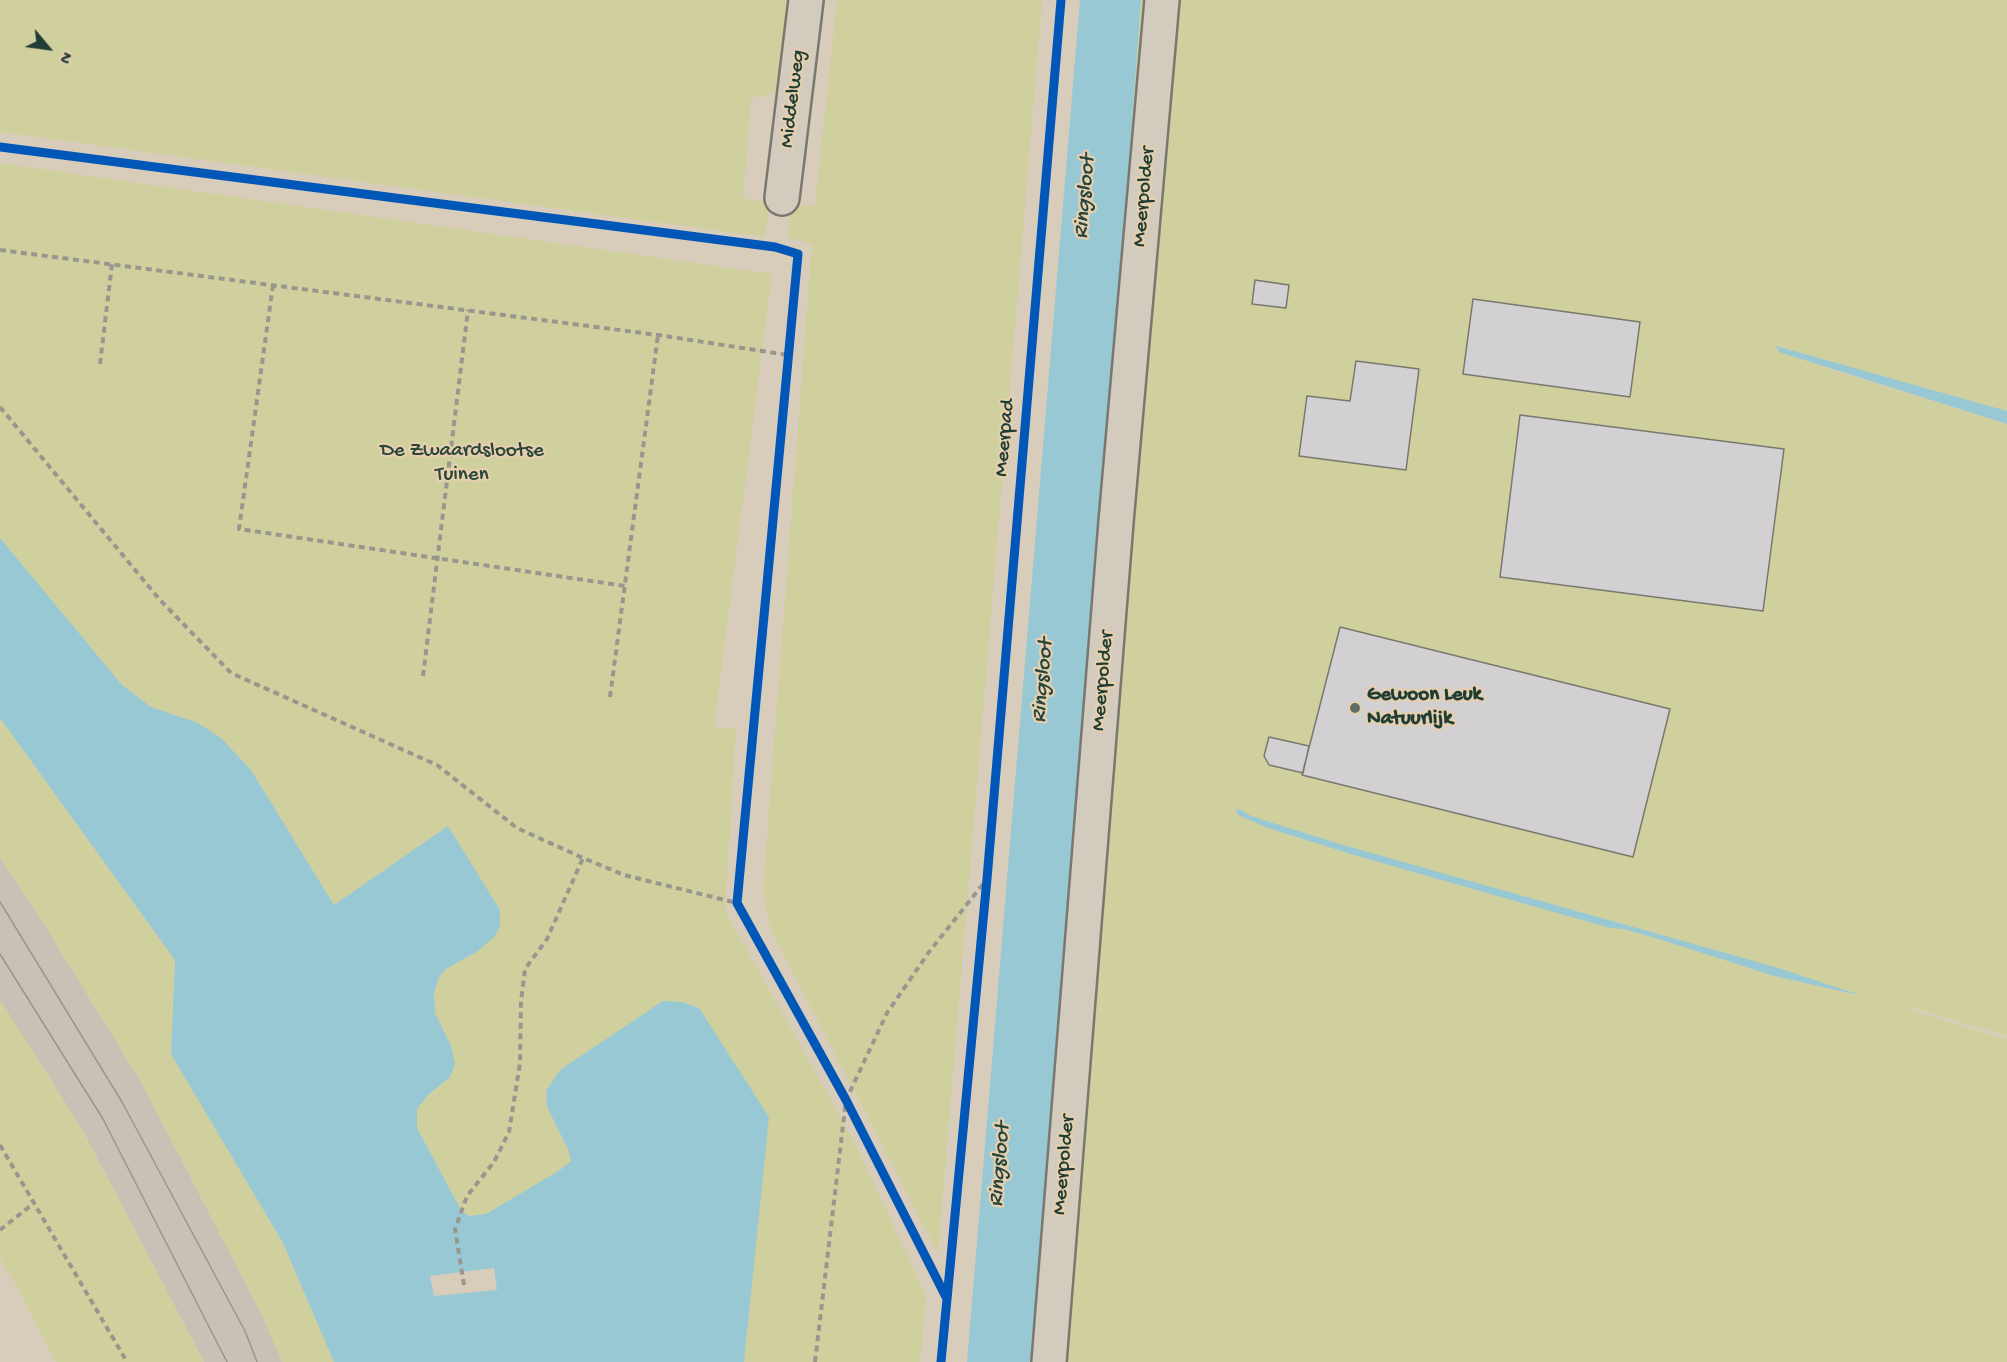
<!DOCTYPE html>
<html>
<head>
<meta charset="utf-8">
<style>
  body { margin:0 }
  #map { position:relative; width:2007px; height:1362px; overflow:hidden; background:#d8ccbb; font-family:"Gochi Hand",sans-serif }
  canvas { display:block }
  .north { position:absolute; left:18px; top:18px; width:60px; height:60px; -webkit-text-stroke:4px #e5cfae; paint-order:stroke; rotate:119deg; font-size:16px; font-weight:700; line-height:24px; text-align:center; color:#1f3d34 }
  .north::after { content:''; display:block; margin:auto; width:21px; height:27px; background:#1f3d34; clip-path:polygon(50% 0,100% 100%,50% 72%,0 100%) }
</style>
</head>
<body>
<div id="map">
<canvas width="2007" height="1362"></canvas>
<div class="north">N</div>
</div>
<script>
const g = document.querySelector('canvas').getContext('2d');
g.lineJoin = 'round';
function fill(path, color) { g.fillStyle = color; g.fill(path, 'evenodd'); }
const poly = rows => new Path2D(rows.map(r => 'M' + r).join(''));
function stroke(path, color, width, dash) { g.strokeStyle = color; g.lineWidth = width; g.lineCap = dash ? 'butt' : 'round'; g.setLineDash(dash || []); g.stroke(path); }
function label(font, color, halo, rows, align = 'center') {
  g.font = font + ' "Gochi Hand",sans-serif'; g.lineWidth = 4.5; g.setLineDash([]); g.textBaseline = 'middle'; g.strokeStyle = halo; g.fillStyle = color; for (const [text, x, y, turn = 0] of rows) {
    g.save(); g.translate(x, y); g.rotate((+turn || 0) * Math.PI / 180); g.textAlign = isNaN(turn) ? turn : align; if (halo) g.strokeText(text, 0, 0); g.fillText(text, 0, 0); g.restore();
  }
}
const built = poly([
  [0,858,45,926,141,1082,262,1315,282,1362,204,1362,82,1129,0,1000]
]);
const green = poly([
  [0,0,789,0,781,92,751,98,743,198,771,203,764,237,0,132],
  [837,0,1042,0,938,1253,770,928,763,889,812,244,787,237,792,205,815,206],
  [1141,0,2007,0,2007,411,1777,347,1838,372,2007,424,2007,1036,1910,1007,1909,1010,2007,1039,2007,1362,1031,1362,1124,230],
  [1241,810,1250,816,1343,845,1862,997,1774,976,1662,940,1624,929,1610,928,1357,856,1268,828],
  [0,163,772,274,714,727,736,728,725,911,853,1139,926,1296,920,1362,744,1362,768,1117,663,1001,560,1070,546,1091,547,1107,568,1149,571,1161,560,1170,486,1214,470,1216,462,1212,417,1128,417,1109,427,1096,450,1077,451,1046,435,1013,434,993,439,977,446,969,478,951,448,826,334,905,251,770,221,738,198,723,150,707,122,685,0,538],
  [0,718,175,960,171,1054,283,1243,334,1362,282,1362,262,1315,141,1082,45,926,0,858],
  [0,1000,82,1129,204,1362,56,1362,13,1280,0,1258]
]);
const water = poly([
  [1080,0,1141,0,1124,230,1031,1362,967,1362],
  [1776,346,2007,411,2007,424,1779,352],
  [0,538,122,685,151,707,198,723,221,738,251,770,334,905,448,826,500,910,500,926,495,936,478,951,446,969,439,977,434,993,435,1013,451,1046,455,1064,450,1077,427,1096,417,1109,417,1128,462,1212,470,1216,486,1214,560,1170,571,1161,568,1149,547,1107,546,1091,560,1070,663,1001,682,1002,699,1008,769,1117,744,1362,334,1362,283,1243,171,1054,175,960,0,718],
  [1236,809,1241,810,1251,816,1343,845,1775,967,1863,996,1774,976,1662,940,1624,929,1610,928,1357,856,1268,828,1238,815]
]);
const pier = poly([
  [494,1268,497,1290,434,1296,430,1276]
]);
const building = poly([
  [1255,280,1289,285,1286,308,1252,304,1255,280],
  [1473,299,1640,322,1630,397,1463,374,1473,299],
  [1356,361,1419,369,1406,470,1299,456,1307,396,1350,401,1356,361],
  [1520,415,1784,449,1763,611,1500,577,1520,415],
  [1340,627,1670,709,1633,857,1302,775,1340,627],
  [1269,737,1309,746,1303,773,1269,765,1264,756,1269,737]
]);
const path = poly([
  [0,250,658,335,788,355],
  [273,285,239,529,625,586],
  [100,364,112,264],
  [0,407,160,600,231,673,437,765,517,828,583,858,624,875,737,903],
  [423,676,468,310],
  [610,697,658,335],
  [0,1145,127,1362],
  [0,1230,34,1203],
  [464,1285,455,1229,467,1196,494,1162,509,1132,520,1063,521,1002,525,969,547,939,583,858],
  [815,1362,846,1100,887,1013,929,952,987,879]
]);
const minor = poly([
  [782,198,806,0],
  [1049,1362,1116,522,1162,0]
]);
const tram = poly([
  [0,902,122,1102,245,1331,257,1362],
  [0,954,103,1119,227,1362]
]);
const cycleway = poly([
  [0,147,775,247,798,254,737,903,846,1100,946,1297],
  [941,1362,987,879,1061,0]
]);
const markers = [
  [1355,708,6,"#606f63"]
];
const streetNames = [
  ["Middelweg",794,99,-83],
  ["Meerpolder",1145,197,-85],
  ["Meerpad",1006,438,-85],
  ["Meerpolder",1104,681,-85],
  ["Meerpolder",1065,1165,-85]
];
const parkNames = [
  ["De Zwaardslootse",462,452],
  ["Tuinen",462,476]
];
const poiNames = [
  ["Gewoon Leuk",1367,696],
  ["Natuurlijk",1367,720]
];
const waterNames = [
  ["Ringsloot",1086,197,-85],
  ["Ringsloot",1044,681,-85],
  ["Ringsloot",1001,1165,-85]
];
fill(built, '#c8c1b5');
fill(green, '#d0d09e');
fill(water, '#98c8d3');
fill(pier, '#d8ccbb');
fill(building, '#d2d0d2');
stroke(building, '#78786f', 1.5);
stroke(minor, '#78786f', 38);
stroke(path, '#99978d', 4, [6, 4.5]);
stroke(minor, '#d4cbbf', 33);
stroke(tram, '#99978d', 1.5);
stroke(cycleway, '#0057b8', 9);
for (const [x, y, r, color] of markers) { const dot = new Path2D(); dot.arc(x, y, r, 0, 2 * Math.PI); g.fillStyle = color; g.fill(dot); stroke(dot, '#e5cfae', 2); }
label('21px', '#1f3d34', '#e5cfae', streetNames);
label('21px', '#284538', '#e5cfae', parkNames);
label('bold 21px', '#1f3d34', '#e5cfae', poiNames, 'left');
label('italic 22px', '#24443c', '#e5cfae', waterNames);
</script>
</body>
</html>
